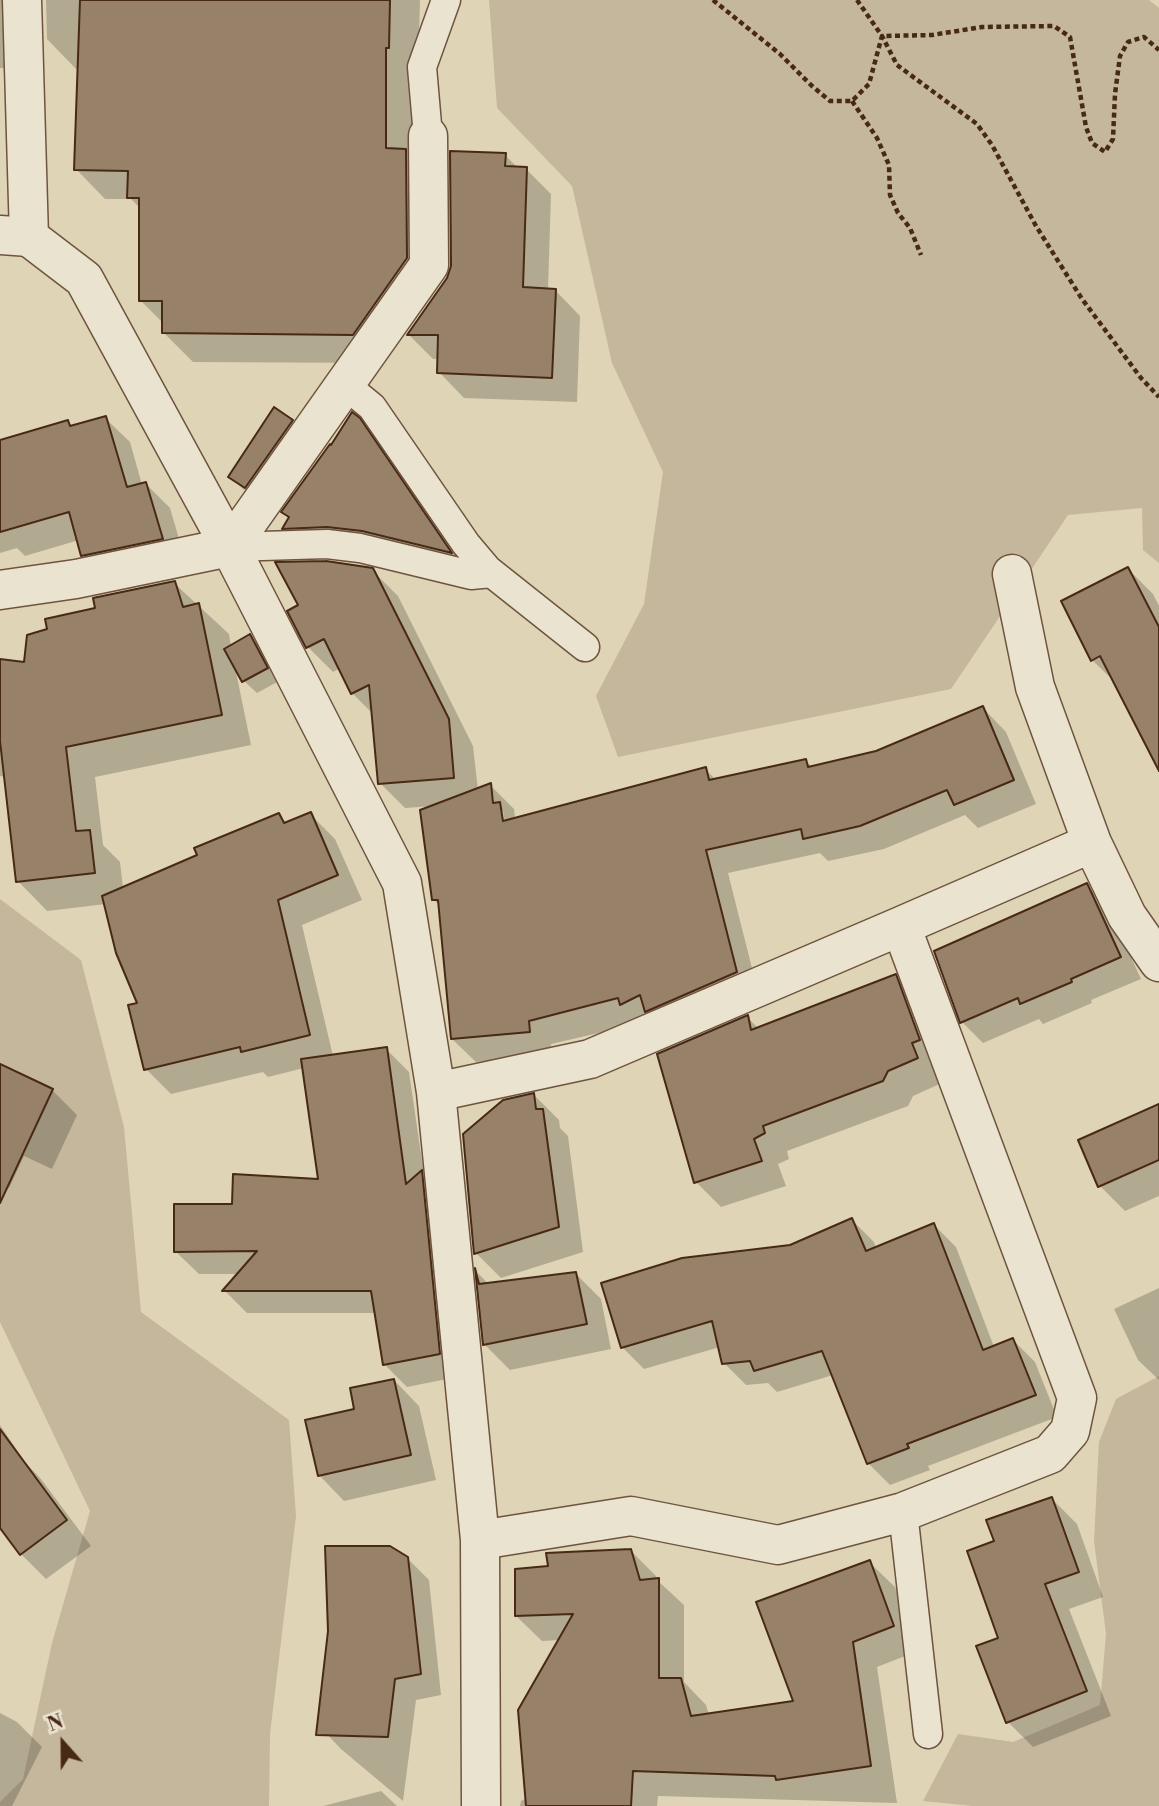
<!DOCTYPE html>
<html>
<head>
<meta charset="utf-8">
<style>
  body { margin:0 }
  #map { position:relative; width:1159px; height:1806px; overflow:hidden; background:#dfd4b6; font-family:"Libre Bodoni",serif }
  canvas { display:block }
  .north { position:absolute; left:28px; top:1708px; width:70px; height:70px; -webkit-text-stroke:5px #eae3d0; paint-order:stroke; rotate:339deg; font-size:19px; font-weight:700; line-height:28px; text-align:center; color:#482916 }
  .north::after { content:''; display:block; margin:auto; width:24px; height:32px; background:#482916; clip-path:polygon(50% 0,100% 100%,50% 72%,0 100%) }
</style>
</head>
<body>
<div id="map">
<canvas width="1159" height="1806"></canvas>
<div class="north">N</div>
</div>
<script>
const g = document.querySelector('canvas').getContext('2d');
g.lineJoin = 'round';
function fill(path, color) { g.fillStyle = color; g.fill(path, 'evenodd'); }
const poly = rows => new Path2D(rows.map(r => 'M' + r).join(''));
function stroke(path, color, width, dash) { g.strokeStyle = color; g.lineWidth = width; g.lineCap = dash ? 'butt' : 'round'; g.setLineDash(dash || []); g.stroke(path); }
const green = poly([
  [489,0,1149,0,1159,8,1159,563,1143,550,1142,508,1068,515,951,689,618,757,596,696,644,604,663,472,612,363,572,186,497,108],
  [0,899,81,960,124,1127,141,1312,289,1420,296,1516,270,1734,269,1806,0,1806,0,1802,23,1779,52,1643,90,1511,0,1322],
  [1159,1376,1159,1806,973,1806,923,1801,958,1734,1013,1742,1100,1705,1106,1634,1094,1541,1099,1442,1116,1399]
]);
const shadow = poly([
  [0,0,23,0,15,68,0,68],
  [46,0,420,0,418,77,435,180,383,363,193,362,164,333,164,324,140,300,141,209,131,199,105,199,76,169,79,69,76,69,47,39],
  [505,155,519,169,526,169,551,194,548,290,555,290,580,316,577,402,464,398,439,372,439,359,433,359,409,335,448,278],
  [105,418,130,442,142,485,146,484,170,508,186,563,108,579,83,555,79,540,25,556,17,548,0,553,0,441,68,422,73,427],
  [358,420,384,446,474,577,309,553,284,528,290,518,284,512],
  [292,421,305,434,258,499,243,489,230,477],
  [1128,569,1153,594,1159,606,1159,746,1116,683,1092,660],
  [372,570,398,596,473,746,478,790,490,785,514,809,515,819,705,769,717,781,806,761,812,767,876,753,983,708,1006,732,1036,804,978,828,965,815,884,849,828,861,820,853,728,873,759,996,551,1044,552,1055,476,1062,452,1039,440,906,434,900,433,806,405,808,380,783,374,715,352,693,340,668,333,672,308,647],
  [500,811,503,811,506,829,502,830],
  [174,583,229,634,231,647,249,636,262,648,279,681,257,693,244,681,235,667,251,745,95,777,103,845,120,862,123,888,199,856,279,815,287,823,310,814,335,839,362,900,302,925,333,1056,386,1049,409,1072,424,1175,444,1195,462,1376,407,1387,384,1364,376,1313,247,1313,225,1291,240,1274,199,1274,176,1252,233,1206,320,1180,304,1068,268,1077,263,1072,171,1094,146,1069,139,1004,106,904,47,911,18,881,6,777,0,776,0,661,26,663,98,610],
  [1087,886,1108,907,1141,979,1091,1000,1092,1003,1043,1024,1039,1019,983,1043,962,1022],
  [895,976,920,1001,942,1083,913,1096,908,1106,787,1151,789,1159,778,1164,786,1186,721,1207,696,1182,747,1017,759,1029],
  [0,1066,52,1090,77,1115,52,1169,24,1156,9,1188,0,1184],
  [534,1095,559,1120,560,1128,568,1136,583,1252,501,1278,476,1253],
  [1159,1106,1159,1196,1125,1211,1100,1186],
  [852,1220,874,1242,876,1248,934,1225,956,1247,994,1347,1013,1340,1035,1362,1057,1417,928,1466,930,1470,890,1485,868,1463,833,1375,777,1392,768,1383,746,1385,724,1363,720,1347,644,1369,622,1347,790,1246],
  [478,1273,489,1285,576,1274,601,1299,611,1349,510,1370,485,1345],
  [1159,1288,1159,1380,1138,1360,1114,1309],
  [394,1380,419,1406,436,1480,344,1501,319,1475,357,1410],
  [0,1425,25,1462,41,1479,91,1546,46,1579,21,1554,0,1525],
  [1052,1499,1077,1524,1103,1597,1069,1609,1111,1716,1033,1747,1008,1722,979,1647,1000,1639,996,1542],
  [630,1550,656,1576,657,1580,684,1605,684,1682,706,1705,709,1715,795,1702,869,1562,895,1587,918,1651,877,1667,897,1803,658,1796,657,1806,520,1806,521,1801,527,1798,560,1640,542,1641,516,1616,550,1568],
  [407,1558,429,1580,441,1695,416,1700,403,1801,341,1749,319,1726],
  [0,1713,17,1722,42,1747,12,1806,0,1806],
  [381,1791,397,1806,323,1806]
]);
const building = poly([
  [80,0,390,0,389,48,386,48,386,148,406,149,407,258,353,335,162,333,162,301,139,301,139,198,127,198,128,171,74,170,80,0],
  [450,151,506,153,505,166,527,167,523,287,556,289,552,378,437,373,438,335,407,335,447,278,451,266,450,151],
  [274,407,293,420,245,488,228,477,274,407],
  [352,412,360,418,452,553,362,531,327,527,282,529,289,517,281,512,330,444,331,445,352,412],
  [106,416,127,487,146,482,163,539,81,556,69,512,0,532,0,440,68,420,70,426,106,416],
  [326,561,373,568,449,719,454,778,378,784,369,685,351,694,324,639,306,648,287,611,298,605,275,562,326,561],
  [1128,567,1159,627,1159,771,1100,656,1091,661,1061,601,1128,567],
  [175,581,183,607,199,603,222,715,66,747,76,831,90,830,95,873,16,882,0,741,0,659,24,662,27,635,47,629,45,619,95,608,93,598,175,581],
  [250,634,268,668,242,682,224,649,250,634],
  [983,706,1014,780,954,805,947,790,860,826,803,839,801,829,706,850,737,972,645,1012,640,995,620,1005,618,998,529,1021,530,1032,451,1039,438,900,432,900,420,810,491,783,493,803,500,802,503,821,706,767,709,780,806,759,808,767,876,751,983,706],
  [311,812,338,875,278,900,310,1035,241,1052,240,1047,144,1070,128,1005,137,1003,116,953,102,896,197,855,194,848,279,813,284,823,311,812],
  [1087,883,1121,957,1071,979,1072,982,1020,1004,1018,998,960,1023,934,951,1087,883],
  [896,974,920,1040,912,1043,918,1058,888,1071,883,1081,763,1126,765,1133,754,1139,762,1161,694,1183,657,1054,748,1015,751,1030,896,974],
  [387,1047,406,1184,422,1170,440,1354,383,1365,371,1291,222,1291,257,1251,174,1252,174,1204,232,1204,233,1174,318,1179,301,1059,387,1047],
  [0,1064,53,1089,0,1203,0,1064],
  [534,1093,536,1109,543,1109,559,1227,474,1254,463,1134,503,1100,534,1093],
  [1159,1104,1159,1160,1098,1187,1078,1140,1159,1104],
  [852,1218,866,1251,934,1223,983,1350,1013,1338,1036,1395,907,1444,909,1448,867,1464,822,1351,754,1371,750,1361,722,1364,712,1321,621,1348,601,1283,682,1258,790,1245,852,1218],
  [475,1268,479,1284,576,1272,587,1324,483,1345,475,1268],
  [394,1379,411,1455,318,1476,305,1420,354,1409,350,1388,394,1379],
  [0,1429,67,1520,20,1555,0,1528,0,1429],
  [1052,1497,1079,1572,1045,1584,1087,1691,1006,1723,976,1646,998,1638,967,1551,994,1541,986,1520,1052,1497],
  [325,1546,390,1546,408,1557,421,1674,395,1679,388,1737,316,1735,328,1631,325,1546],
  [631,1549,640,1580,659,1578,659,1678,681,1678,691,1716,793,1701,756,1602,870,1560,894,1626,853,1642,871,1766,776,1780,775,1776,633,1771,631,1806,526,1806,518,1710,573,1614,515,1616,515,1569,548,1566,546,1553,631,1549]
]);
const path = poly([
  [713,0,780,54,811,85,830,101,852,101,869,84,882,36,932,35,982,27,1054,26,1070,37,1086,127,1092,143,1105,152,1113,139,1115,94,1120,56,1128,42,1144,37,1159,50],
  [857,0,882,36,897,65,977,124,992,145,1036,226,1082,299,1141,378,1159,397],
  [852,101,877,138,889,165,890,195,898,213,910,228,921,255]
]);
const service = poly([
  [428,136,422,67,446,0],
  [344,384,372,407,466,544,488,570,585,647],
  [230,547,327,544,360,548,471,575,492,573],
  [903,1512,928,1734]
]);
const minor = poly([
  [22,0,29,237,84,279,230,547,402,883,436,1092,480,1540,481,1806],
  [1012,574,1035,687,1092,843,1127,916,1159,962],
  [0,590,76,579,230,547,429,265,428,136],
  [901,926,1092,843],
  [436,1092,590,1059,901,926,1077,1398,1070,1431,1050,1454,903,1512,778,1545,631,1516,480,1540]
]);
const tertiary = poly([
  [0,235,29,237]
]);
fill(green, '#c5b79b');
fill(shadow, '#0003');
fill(building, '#978269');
stroke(building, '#482916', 2);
stroke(service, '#6e543e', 31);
stroke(minor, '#6e543e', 41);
stroke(tertiary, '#6e543e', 41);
stroke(path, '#482916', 4.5, [5, 3.5]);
stroke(service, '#eae3d0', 28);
stroke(minor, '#eae3d0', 38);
stroke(tertiary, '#eae3d0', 38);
</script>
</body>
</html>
